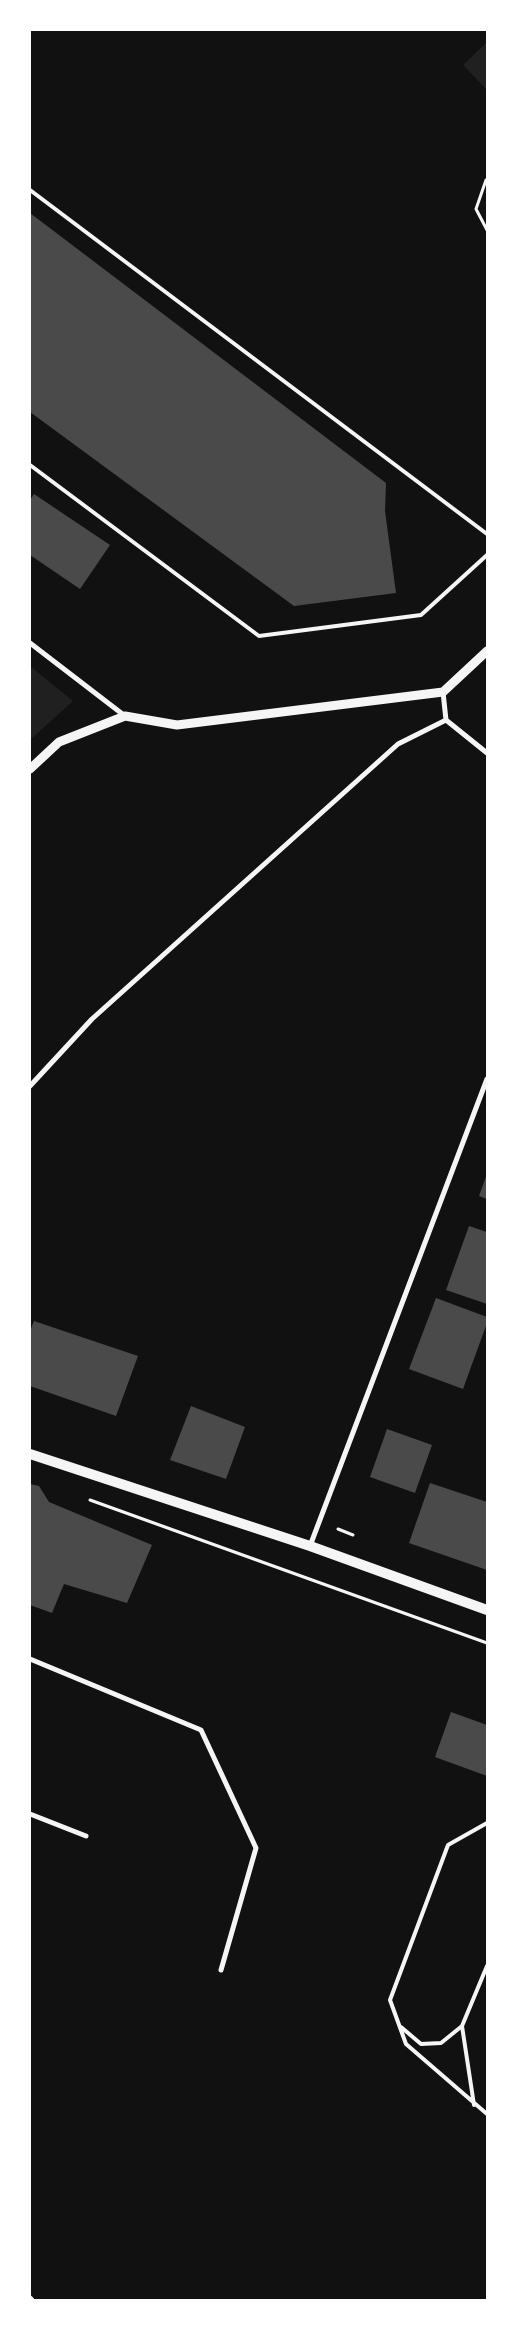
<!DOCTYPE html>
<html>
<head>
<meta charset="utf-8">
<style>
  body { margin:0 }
  #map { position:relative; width:517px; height:2330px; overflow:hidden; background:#111; font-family:Roboto,sans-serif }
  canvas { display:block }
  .frame { position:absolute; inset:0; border:31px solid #fff; pointer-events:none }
</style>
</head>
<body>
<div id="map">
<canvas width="517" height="2330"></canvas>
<div class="frame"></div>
</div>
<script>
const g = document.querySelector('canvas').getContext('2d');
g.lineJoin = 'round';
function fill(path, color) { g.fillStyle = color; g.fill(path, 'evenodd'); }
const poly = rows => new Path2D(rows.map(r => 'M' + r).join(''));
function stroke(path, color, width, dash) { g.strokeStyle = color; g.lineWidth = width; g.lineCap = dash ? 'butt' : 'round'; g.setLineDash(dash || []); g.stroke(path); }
const green = poly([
  [487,42,487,90,463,65],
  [30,666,73,701,30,740]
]);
const building = poly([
  [30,213,386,483,385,511,396,593,294,606,30,412],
  [34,494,110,545,80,589,30,555,30,500],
  [487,1174,487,1199,479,1196],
  [469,1226,487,1232,487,1304,446,1290],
  [436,1298,487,1317,487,1323,463,1389,409,1369],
  [34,1321,138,1356,116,1416,30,1386,30,1331],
  [191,1406,245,1427,226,1479,170,1460],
  [387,1429,432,1445,415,1493,370,1477],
  [430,1483,487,1502,487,1570,409,1543],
  [30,1484,39,1486,49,1502,152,1545,127,1603,64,1584,52,1613,30,1605],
  [451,1712,487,1725,487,1776,435,1757]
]);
const path = poly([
  [486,180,476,209,487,230],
  [90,1500,487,1643],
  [338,1529,353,1535]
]);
const service = poly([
  [30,190,487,534],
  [30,465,259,636,421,615,487,555],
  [487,1823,448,1845,390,2000,406,2044,487,2114],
  [401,2027,421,2044,441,2043,462,2026],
  [474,2105,462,2026,487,1966]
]);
const minor = poly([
  [30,643,125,716],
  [446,720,487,753],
  [30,1086,92,1019,398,744,446,720,443,692],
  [310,1546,487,1079],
  [30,1659,201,1730,256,1848,221,1970],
  [30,1814,86,1836],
  [30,2298,32,2300]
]);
const tertiary = poly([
  [30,769,59,742,125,716,177,725,443,692,487,651]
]);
const secondary = poly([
  [30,1454,310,1546,487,1610]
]);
fill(green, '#202020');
fill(building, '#4a4a4a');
stroke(path, '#f5f5f5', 3);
stroke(service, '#f5f5f5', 4);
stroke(minor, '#f5f5f5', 5);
stroke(tertiary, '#f5f5f5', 9);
stroke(secondary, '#f5f5f5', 10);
</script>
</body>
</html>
